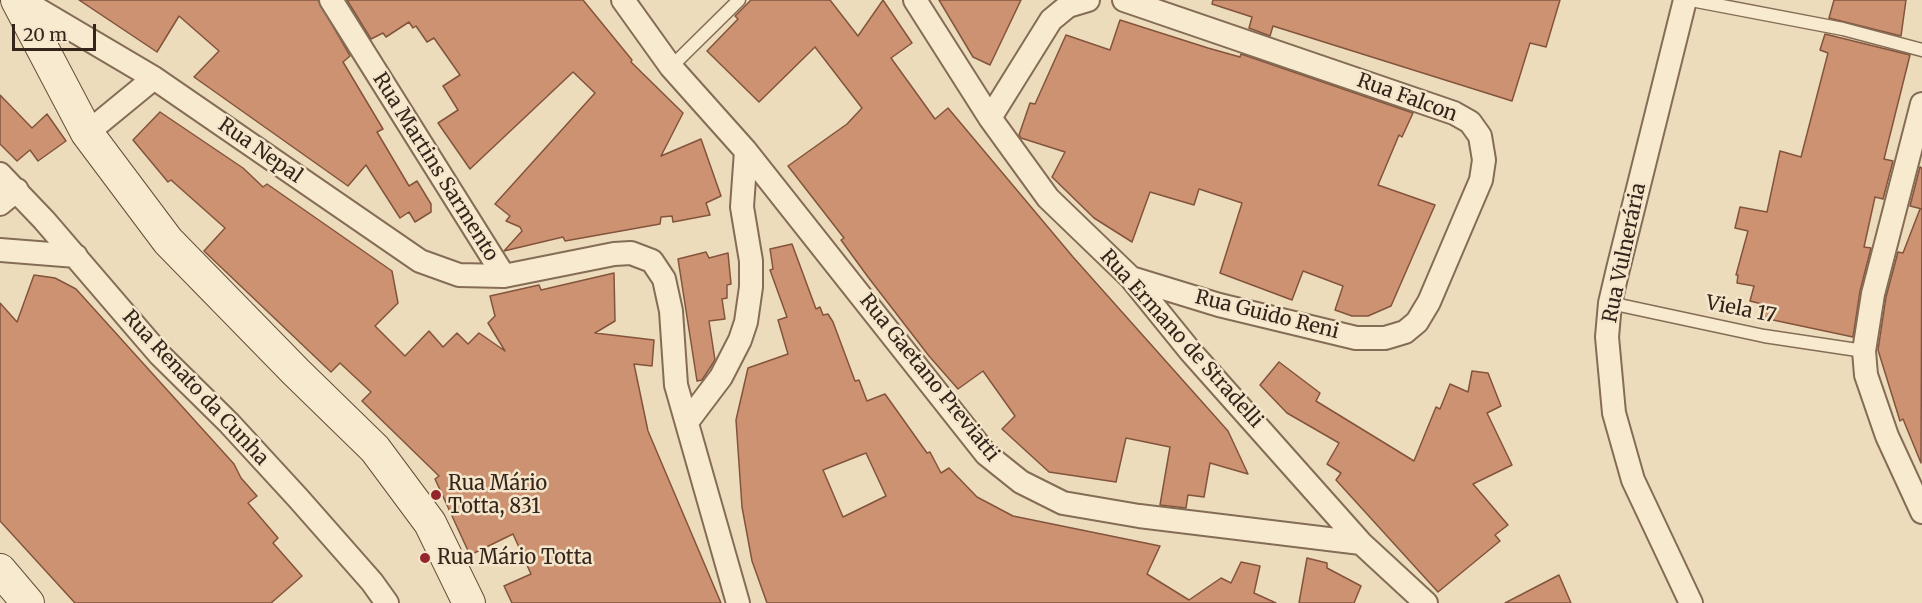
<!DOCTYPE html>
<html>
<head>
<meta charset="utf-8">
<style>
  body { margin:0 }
  #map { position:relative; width:1922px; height:603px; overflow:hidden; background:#eddcbc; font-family:Merriweather,serif }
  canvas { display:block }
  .scale { position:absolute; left:12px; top:24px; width:84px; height:27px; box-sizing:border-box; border:3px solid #33251b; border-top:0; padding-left:8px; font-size:18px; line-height:21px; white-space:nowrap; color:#33251b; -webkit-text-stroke:4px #f5e6cb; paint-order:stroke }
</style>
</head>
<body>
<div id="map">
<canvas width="1922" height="603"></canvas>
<div class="scale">20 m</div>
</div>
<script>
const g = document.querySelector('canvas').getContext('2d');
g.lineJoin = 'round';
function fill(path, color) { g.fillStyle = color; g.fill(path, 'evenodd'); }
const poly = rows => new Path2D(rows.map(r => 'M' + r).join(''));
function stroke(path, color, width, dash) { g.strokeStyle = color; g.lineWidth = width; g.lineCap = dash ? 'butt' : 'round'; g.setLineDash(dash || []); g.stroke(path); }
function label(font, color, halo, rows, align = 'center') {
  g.font = font + ' Merriweather,serif'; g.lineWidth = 5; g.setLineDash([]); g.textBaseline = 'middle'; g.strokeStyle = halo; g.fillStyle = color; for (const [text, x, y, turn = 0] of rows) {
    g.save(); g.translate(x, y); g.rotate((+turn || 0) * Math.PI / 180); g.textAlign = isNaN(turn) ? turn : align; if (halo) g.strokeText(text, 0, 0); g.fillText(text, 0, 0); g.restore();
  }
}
const building = poly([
  [79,0,318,0,350,56,343,62,383,129,377,132,409,186,417,181,431,204,431,212,415,222,409,212,400,218,366,165,348,186,194,77,219,51,179,16,157,52,79,0],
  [347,0,583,0,632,60,631,62,683,113,661,156,701,139,721,196,706,203,710,215,673,222,672,216,661,217,660,224,565,241,563,237,504,251,522,231,520,227,506,221,510,216,495,204,595,93,573,72,470,169,438,123,458,110,443,86,460,75,434,38,427,42,416,26,413,28,409,22,386,37,383,33,371,39,347,0],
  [751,0,830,0,858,36,883,0,912,43,891,58,935,119,948,108,1073,257,1228,431,1248,474,1210,463,1204,497,1188,495,1186,508,1160,505,1170,447,1126,438,1116,482,1049,472,1002,429,1015,416,983,371,958,389,929,356,868,277,841,240,844,238,788,166,847,124,862,108,815,47,759,102,707,51,738,19,735,16,751,0],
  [939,0,1021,0,990,65,973,57,939,0],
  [1213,0,1560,0,1546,47,1530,43,1512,101,1273,26,1270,36,1249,28,1252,17,1212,4,1213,0],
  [1834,0,1906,0,1901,36,1829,18,1834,0],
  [1120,20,1208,48,1240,57,1241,54,1413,113,1402,137,1399,135,1378,185,1435,205,1391,306,1368,316,1352,316,1335,310,1343,286,1303,271,1292,300,1220,273,1242,203,1199,189,1194,205,1150,192,1132,242,1094,218,1052,177,1065,152,1021,138,1019,135,1030,103,1035,104,1066,35,1110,50,1120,20],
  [1825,34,1910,55,1884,159,1893,161,1883,199,1875,197,1864,247,1871,248,1860,291,1853,337,1759,317,1762,304,1750,301,1754,286,1737,283,1738,275,1736,275,1748,231,1735,228,1740,207,1767,212,1780,151,1801,157,1828,53,1820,50,1825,34],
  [0,95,32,128,47,114,66,141,38,161,30,150,17,161,0,144,0,95],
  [160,112,243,168,263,187,267,184,392,271,398,303,375,326,405,356,429,331,443,347,457,333,468,344,479,333,505,351,488,323,495,316,490,296,539,285,541,290,614,273,615,321,595,333,654,340,652,366,634,364,648,431,721,603,512,603,504,586,531,574,513,534,470,555,435,479,439,476,362,401,371,392,340,363,331,372,204,251,225,228,171,180,168,182,133,140,160,112],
  [1920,167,1922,168,1922,209,1910,206,1920,167],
  [1920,209,1922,209,1921,463,1903,419,1900,421,1878,350,1886,297,1898,252,1903,253,1920,209],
  [792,244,816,309,820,307,823,315,828,314,833,322,855,381,859,380,867,401,885,394,927,453,930,452,941,473,949,468,977,497,1013,516,1160,546,1147,574,1189,600,1221,578,1231,583,1241,562,1260,566,1254,593,1276,603,767,603,752,561,742,507,736,420,748,368,788,354,778,320,787,317,770,270,773,269,770,249,792,244],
  [866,453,886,496,843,517,823,470,866,453],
  [706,252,709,258,728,253,731,284,727,285,727,298,722,299,725,319,709,321,715,360,702,380,697,381,678,259,706,252],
  [34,275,55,278,76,289,234,464,241,478,257,496,248,503,278,538,273,543,302,576,271,603,75,603,0,521,0,303,17,322,34,275],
  [1279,362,1320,393,1316,401,1414,461,1436,407,1440,409,1450,384,1468,392,1472,371,1488,373,1501,406,1487,413,1512,465,1473,484,1508,525,1495,535,1500,541,1438,592,1336,480,1341,473,1327,464,1339,443,1287,413,1260,385,1279,362],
  [1307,558,1327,563,1327,568,1361,586,1354,603,1299,603,1307,558],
  [1559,575,1571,603,1505,603,1559,575]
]);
const lane = poly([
  [1691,0,1843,29,1922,50],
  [671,67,739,0],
  [1610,303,1764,336,1864,351]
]);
const street = poly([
  [22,0,154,78,420,261,459,275,504,276,614,254,631,253,652,261,664,279,671,311,676,385,738,603],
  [331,0,504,276],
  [623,0,671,67,746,151,986,454,1021,482,1063,503,1139,516,1361,543],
  [915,0,990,118,1048,198,1131,278,1191,352,1361,543,1426,603],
  [1124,0,1454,113,1470,122,1480,136,1484,160,1481,180,1429,302,1417,322,1405,332,1385,338,1356,338,1219,305,1131,278],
  [1685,0,1618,269,1610,303,1607,337,1614,413,1633,480,1691,603],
  [1922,104,1873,294,1864,351,1866,375,1887,436,1922,512],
  [990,118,1051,20,1068,6,1088,0],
  [87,133,154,78],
  [0,174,44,220,160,355,229,423,298,498,372,582,387,603],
  [0,204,17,190],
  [0,250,76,256],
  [687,422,721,377,740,340,746,322,751,287,751,261,742,207,746,151]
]);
const secondary = poly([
  [17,0,87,133,168,241,296,372,375,449,430,523,469,603],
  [0,570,28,603]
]);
const markers = [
  [436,495,6,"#93262d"],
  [425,558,6,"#93262d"]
];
const streetNames = [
  ["Rua Falcon",1407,98,20],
  ["Rua Nepal",260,151,35],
  ["Rua Martins Sarmento",435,167,58],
  ["Rua Vulnerária",1625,253,-78],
  ["Viela 17",1741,310,11],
  ["Rua Guido Reni",1267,315,14],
  ["Rua Ermano de Stradelli",1181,339,48],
  ["Rua Gaetano Previatti",929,378,51],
  ["Rua Renato da Cunha",195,388,47]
];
const poiNames = [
  ["Rua Mário",448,484],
  ["Totta, 831",448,507],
  ["Rua Mário Totta",437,558]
];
fill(building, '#cc9271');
stroke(building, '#83543c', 1.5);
stroke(lane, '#846c56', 15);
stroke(street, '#846c56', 26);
stroke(secondary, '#664d39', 34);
stroke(lane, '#f8eacf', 12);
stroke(street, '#f8eacf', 22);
stroke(secondary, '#f8eacf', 32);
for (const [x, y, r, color] of markers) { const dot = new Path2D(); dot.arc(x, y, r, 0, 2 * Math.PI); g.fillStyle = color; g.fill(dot); stroke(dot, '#f5e6cb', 2); }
label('20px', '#33251b', '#f5e6cb', streetNames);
label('20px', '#33251b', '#f5e6cb', poiNames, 'left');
</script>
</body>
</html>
